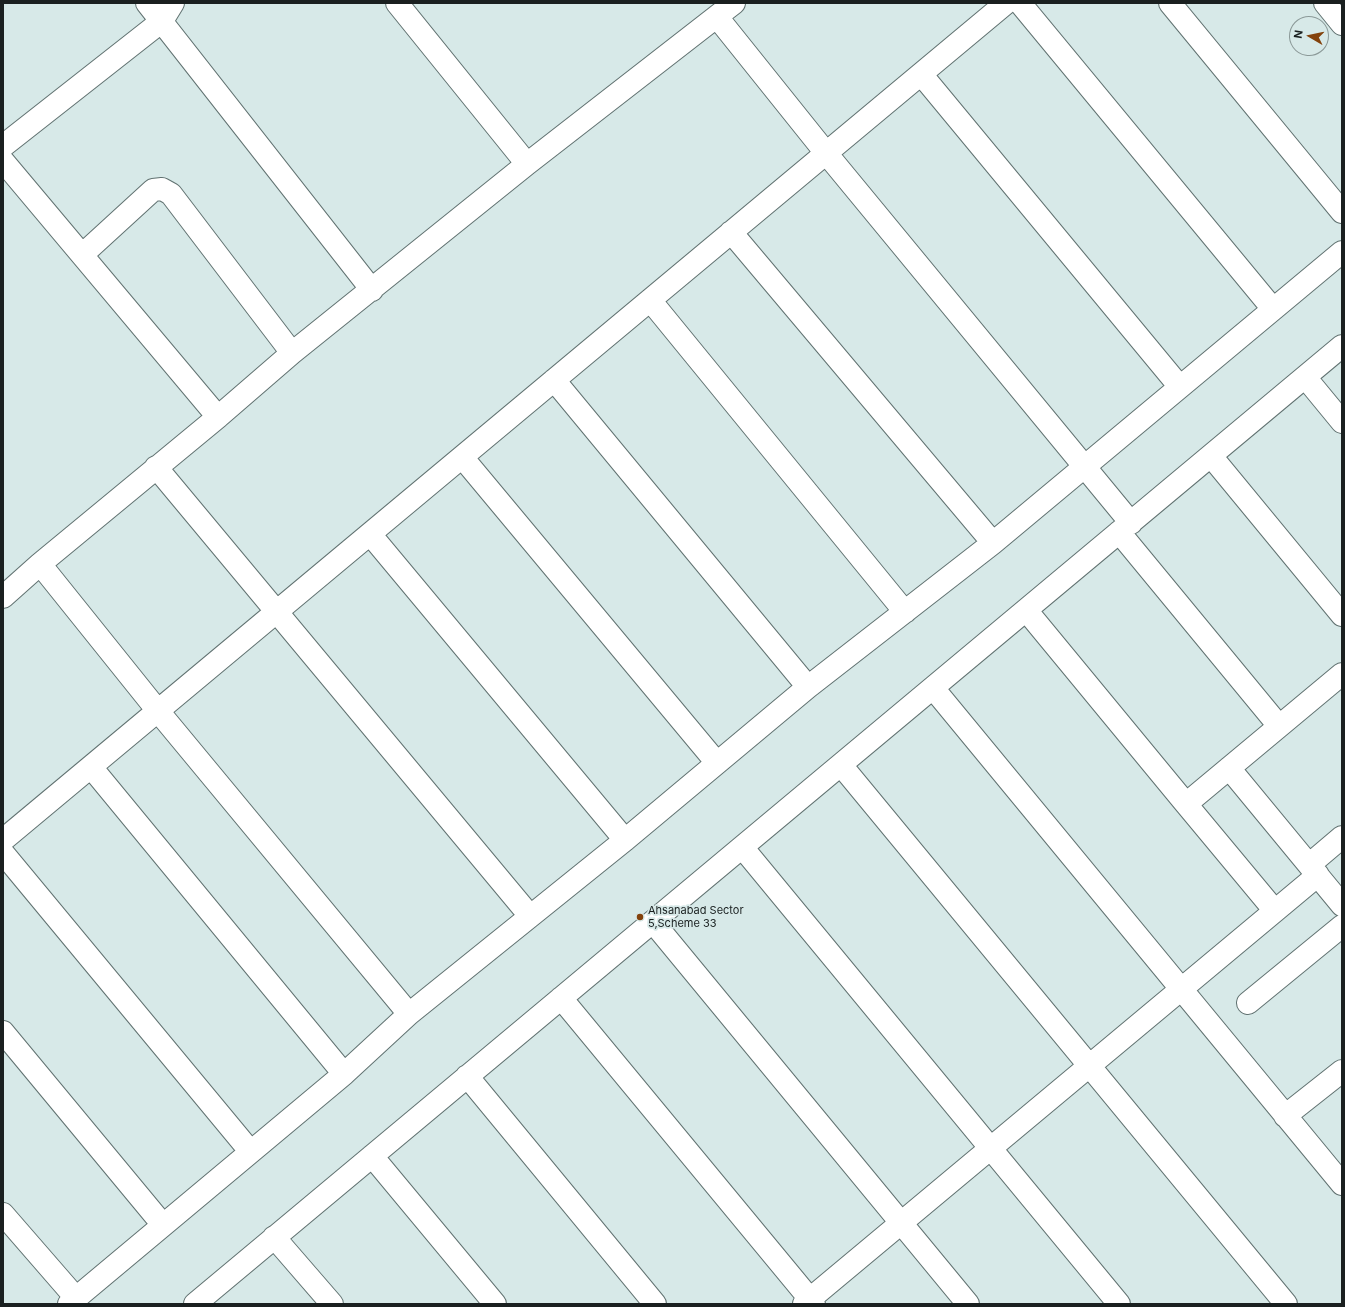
<!DOCTYPE html>
<html>
<head>
<meta charset="utf-8">
<style>
  body { margin:0 }
  #map { position:relative; width:1345px; height:1307px; overflow:hidden; background:#d7e9e8; font-family:Inter,sans-serif }
  canvas { display:block }
  .frame { position:absolute; inset:0; border:4px solid #1a2020; pointer-events:none }
  .north { position:absolute; left:1289px; top:16px; width:40px; height:40px; box-sizing:border-box; background:#d7e9e8; border:1px solid #8b9998; border-radius:50%; rotate:279deg; font-size:11px; font-weight:700; line-height:16px; text-align:center; color:#1a2020 }
  .north::after { content:''; display:block; margin:auto; width:14px; height:18px; background:#83420c; clip-path:polygon(50% 0,100% 100%,50% 72%,0 100%) }
</style>
</head>
<body>
<div id="map">
<canvas width="1345" height="1307"></canvas>
<div class="frame"></div>
<div class="north">N</div>
</div>
<script>
const g = document.querySelector('canvas').getContext('2d');
g.lineJoin = 'round';
const poly = rows => new Path2D(rows.map(r => 'M' + r).join(''));
function stroke(path, color, width, dash) { g.strokeStyle = color; g.lineWidth = width; g.lineCap = dash ? 'butt' : 'round'; g.setLineDash(dash || []); g.stroke(path); }
function label(font, color, halo, rows, align = 'center') {
  g.font = font + ' Inter,sans-serif'; g.lineWidth = 3.5; g.setLineDash([]); g.textBaseline = 'middle'; g.strokeStyle = halo; g.fillStyle = color; for (const [text, x, y, turn = 0] of rows) {
    g.save(); g.translate(x, y); g.rotate((+turn || 0) * Math.PI / 180); g.textAlign = isNaN(turn) ? turn : align; if (halo) g.strokeText(text, 0, 0); g.fillText(text, 0, 0); g.restore();
  }
}
const minor = poly([
  [147,3,372,290],
  [397,3,527,164],
  [1020,3,1273,309],
  [1170,3,1342,212],
  [1325,3,1342,24],
  [717,17,826,153,1131,523],
  [921,74,1180,387],
  [3,146,162,21,173,3],
  [3,161,218,417],
  [731,232,993,543],
  [82,255,153,190,162,189,171,194,292,353],
  [650,300,905,612],
  [1305,377,1342,422],
  [554,380,808,687],
  [1211,456,1342,615],
  [462,457,717,763],
  [156,467,530,916],
  [1119,532,1279,726],
  [370,534,625,840],
  [40,564,158,711,409,1014],
  [3,597,40,564,218,417,292,353,527,164,734,3],
  [1026,610,1186,804],
  [933,688,1342,1184],
  [841,765,1286,1304],
  [91,767,344,1074],
  [1229,768,1342,905],
  [3,840,1006,3],
  [742,847,1119,1304],
  [3,853,250,1151],
  [1309,865,1342,837],
  [1275,911,1186,804,1342,674],
  [653,922,968,1304],
  [561,998,814,1304],
  [1248,1003,1342,926],
  [3,1032,163,1225],
  [467,1076,655,1304],
  [1285,1116,1342,1071],
  [372,1156,495,1304],
  [3,1214,76,1298],
  [274,1237,332,1304],
  [69,1304,344,1074,409,1014,625,840,808,687,993,543,1342,252],
  [195,1304,1342,346],
  [804,1304,1318,875]
]);
const markers = [
  [640,917,4,"#83420c"]
];
const poiNames = [
  ["Ahsanabad Sector",648,911],
  ["5,Scheme 33",648,924]
];
stroke(minor, '#617271', 24);
stroke(minor, '#fff', 22);
for (const [x, y, r, color] of markers) { const dot = new Path2D(); dot.arc(x, y, r, 0, 2 * Math.PI); g.fillStyle = color; g.fill(dot); stroke(dot, '#d7e9e8', 1.5); }
label('11px', '#1a2020', '#d7e9e8', poiNames, 'left');
</script>
</body>
</html>
